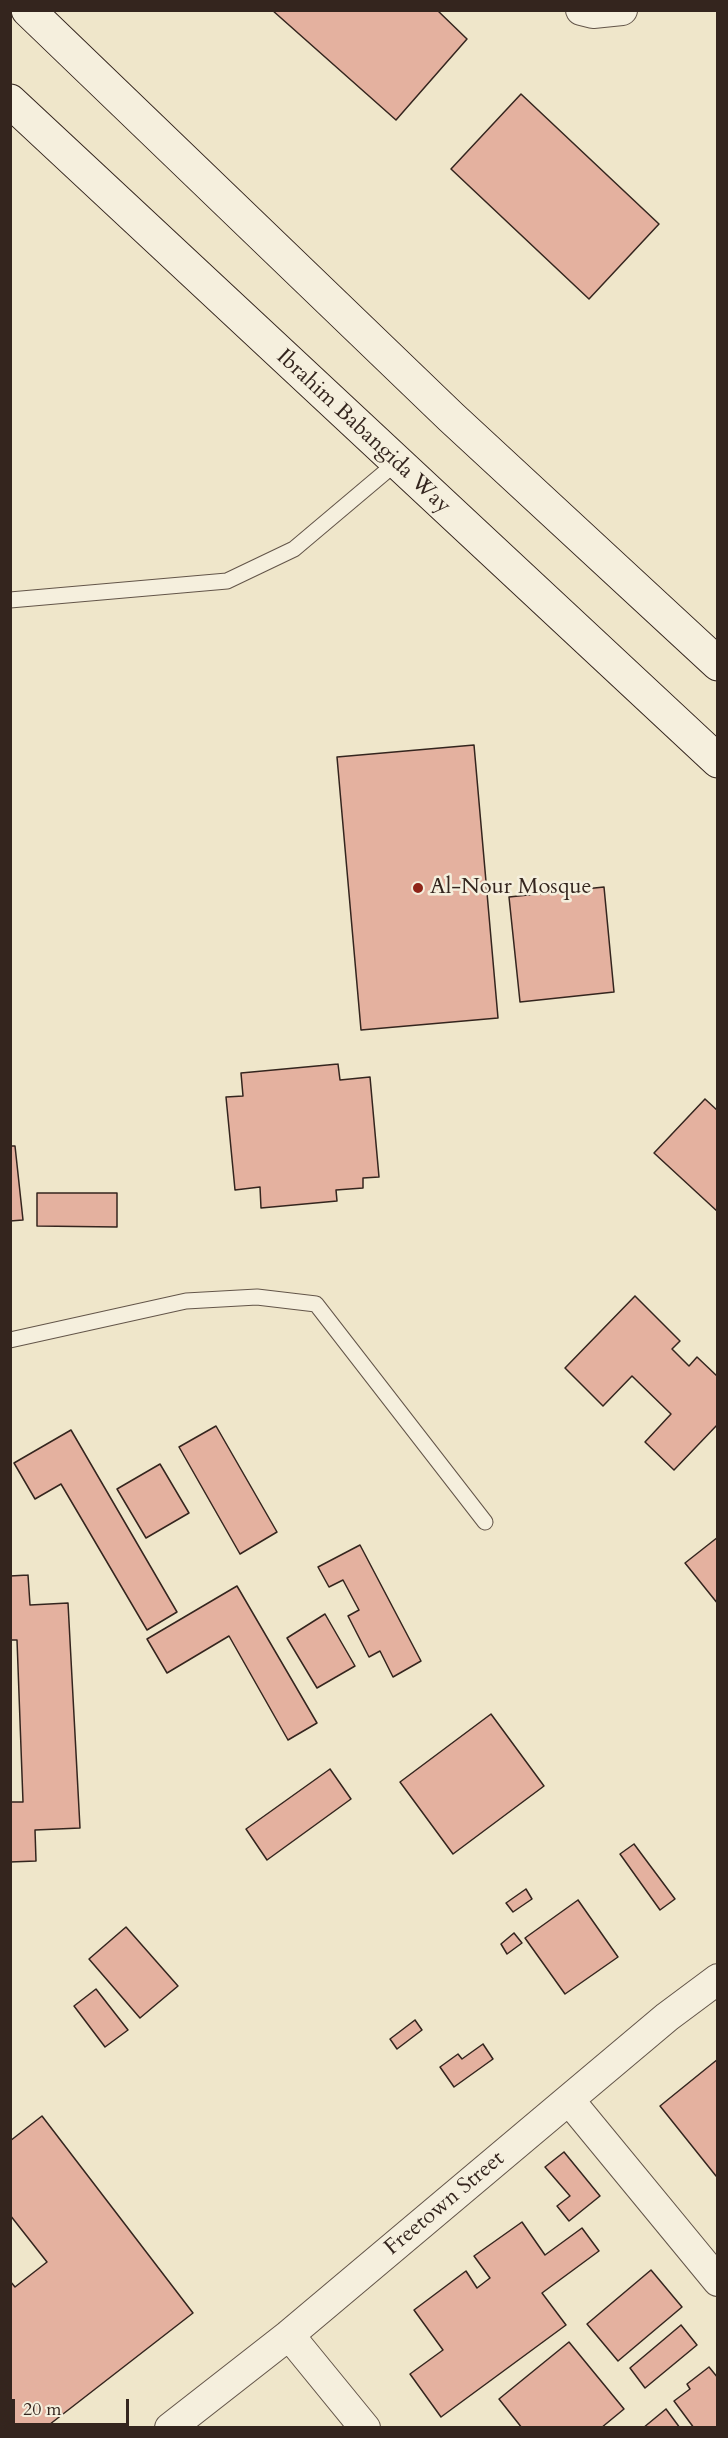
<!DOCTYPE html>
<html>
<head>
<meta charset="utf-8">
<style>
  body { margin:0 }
  #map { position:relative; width:728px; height:2438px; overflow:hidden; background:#efe6ca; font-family:Cardo,serif }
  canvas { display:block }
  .frame { position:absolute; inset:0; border:12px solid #34251e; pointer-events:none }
  .scale { position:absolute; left:12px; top:2399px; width:117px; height:27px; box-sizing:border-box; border:3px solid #34251e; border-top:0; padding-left:8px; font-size:18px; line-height:21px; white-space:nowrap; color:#34251e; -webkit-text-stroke:4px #f5efdd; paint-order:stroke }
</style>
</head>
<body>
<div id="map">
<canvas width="728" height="2438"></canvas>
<div class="frame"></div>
<div class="scale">20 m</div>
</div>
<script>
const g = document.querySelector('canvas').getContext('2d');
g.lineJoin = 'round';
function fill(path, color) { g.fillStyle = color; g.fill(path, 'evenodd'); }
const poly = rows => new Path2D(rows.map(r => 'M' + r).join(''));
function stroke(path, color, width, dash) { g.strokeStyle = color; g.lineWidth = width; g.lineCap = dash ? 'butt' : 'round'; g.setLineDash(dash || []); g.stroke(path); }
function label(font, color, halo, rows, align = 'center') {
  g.font = font + ' Cardo,serif'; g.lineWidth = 5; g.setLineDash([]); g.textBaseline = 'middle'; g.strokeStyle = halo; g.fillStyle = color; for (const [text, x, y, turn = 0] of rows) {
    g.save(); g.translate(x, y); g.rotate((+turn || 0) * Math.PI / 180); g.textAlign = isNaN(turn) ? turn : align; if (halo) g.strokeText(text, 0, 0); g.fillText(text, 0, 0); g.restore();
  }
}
const building = poly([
  [272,10,437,10,467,39,396,120,272,10],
  [521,94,659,224,589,299,451,169,521,94],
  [474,745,498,1018,361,1030,337,757,474,745],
  [604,887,614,992,520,1002,509,897,604,887],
  [338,1064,340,1080,370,1077,379,1177,363,1178,363,1188,336,1190,337,1201,261,1208,260,1187,235,1190,226,1097,243,1096,241,1073,338,1064],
  [705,1099,718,1111,718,1212,654,1153,705,1099],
  [10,1146,15,1146,23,1220,10,1221,10,1146],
  [37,1193,117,1193,117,1227,37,1226,37,1193],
  [635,1296,680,1341,672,1349,689,1366,697,1357,718,1377,718,1424,674,1470,645,1442,671,1414,632,1376,603,1406,565,1368,635,1296],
  [216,1426,277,1532,240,1554,179,1447,216,1426],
  [71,1430,177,1612,147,1630,61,1484,35,1499,14,1463,71,1430],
  [160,1464,189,1513,146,1538,117,1489,160,1464],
  [718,1537,718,1604,685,1563,718,1537],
  [360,1545,421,1661,393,1677,380,1651,369,1657,348,1616,359,1610,343,1580,329,1587,318,1567,360,1545],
  [28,1575,30,1605,68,1603,80,1828,35,1830,36,1861,10,1862,10,1802,23,1802,17,1640,10,1640,10,1576,28,1575],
  [237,1586,317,1723,288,1740,229,1636,167,1673,147,1639,237,1586],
  [325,1614,355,1666,317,1688,287,1638,325,1614],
  [491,1714,544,1786,453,1854,400,1782,491,1714],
  [330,1769,351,1799,267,1860,246,1829,330,1769],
  [634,1844,675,1899,660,1910,620,1854,634,1844],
  [526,1889,532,1899,513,1912,506,1903,526,1889],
  [578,1900,618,1957,565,1994,525,1938,578,1900],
  [126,1927,178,1986,140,2018,89,1959,126,1927],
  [514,1933,522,1943,507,1954,501,1944,514,1933],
  [96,1989,128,2030,105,2047,74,2006,96,1989],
  [415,2020,422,2030,397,2049,390,2039,415,2020],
  [483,2044,493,2059,454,2087,440,2067,458,2054,462,2059,483,2044],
  [718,2059,718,2175,716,2176,660,2106,718,2059],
  [42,2116,193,2313,45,2428,10,2428,10,2281,15,2287,47,2262,10,2215,10,2141,42,2116],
  [564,2152,600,2196,569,2221,557,2206,570,2196,545,2167,564,2152],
  [522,2222,545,2255,582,2228,599,2251,542,2293,566,2325,441,2417,410,2374,443,2350,414,2310,466,2271,477,2288,490,2278,474,2256,522,2222],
  [651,2270,682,2307,618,2361,587,2324,651,2270],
  [681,2325,697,2345,645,2388,630,2368,681,2325],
  [569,2342,624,2409,601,2428,522,2428,499,2399,569,2342],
  [709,2367,718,2378,718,2428,694,2428,674,2401,690,2389,687,2384,709,2367],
  [666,2409,680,2428,643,2428,666,2409]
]);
const lane = poly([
  [10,600,227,581,294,549,396,463],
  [10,1340,186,1301,257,1297,316,1304,485,1522]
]);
const street = poly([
  [581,10,593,13,622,10],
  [569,2100,718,2281],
  [289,2335,365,2428],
  [170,2428,289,2335,667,2017,718,1979]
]);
const secondary = poly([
  [28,10,451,417,718,664],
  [10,101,718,761]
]);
const markers = [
  [418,888,6,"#8f2418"]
];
const streetNames = [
  ["Ibrahim Babangida Way",363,432,43],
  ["Freetown Street",445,2204,-40]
];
const poiNames = [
  ["Al-Nour Mosque",430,888]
];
fill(building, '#e4b19f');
stroke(building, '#34251e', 1.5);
stroke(lane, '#635549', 17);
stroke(street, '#635549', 32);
stroke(secondary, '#34251e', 35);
stroke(lane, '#f5efdd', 15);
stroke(street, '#f5efdd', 30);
stroke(secondary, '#f5efdd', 33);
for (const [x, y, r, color] of markers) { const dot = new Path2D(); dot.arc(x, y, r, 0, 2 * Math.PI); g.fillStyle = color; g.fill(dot); stroke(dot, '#f5efdd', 2); }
label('22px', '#34251e', '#f5efdd', streetNames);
label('22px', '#34251e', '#f5efdd', poiNames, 'left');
</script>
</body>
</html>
